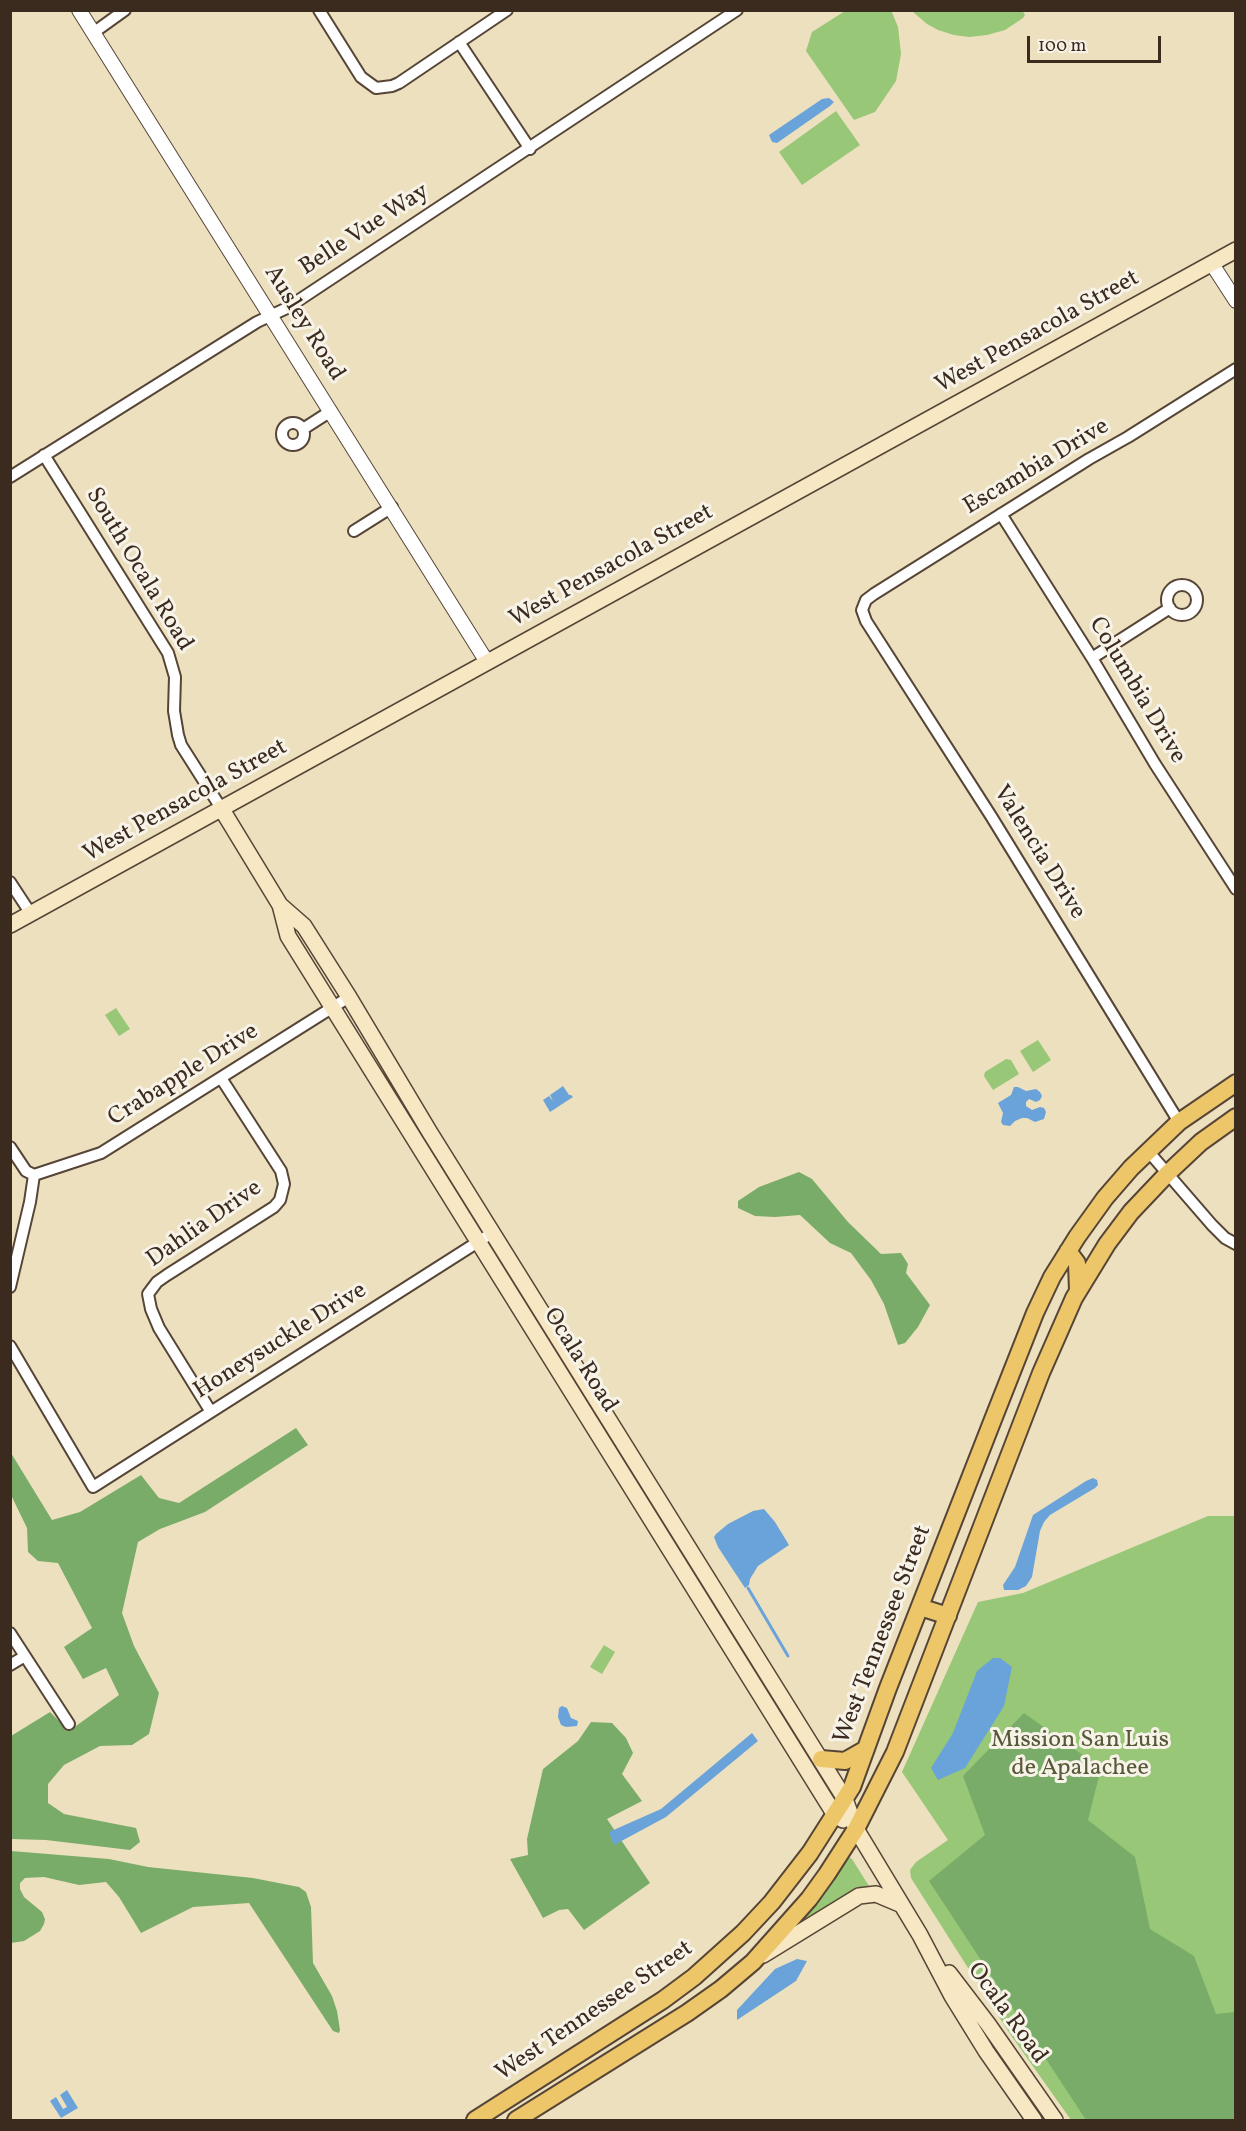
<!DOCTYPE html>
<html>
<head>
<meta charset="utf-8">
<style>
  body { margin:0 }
  #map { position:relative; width:1246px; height:2131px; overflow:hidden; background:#ede0bf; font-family:Vollkorn,serif }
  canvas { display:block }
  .frame { position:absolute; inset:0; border:12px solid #3b2a1e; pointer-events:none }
  .scale { position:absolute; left:1027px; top:36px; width:134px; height:27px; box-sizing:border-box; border:3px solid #3b2a1e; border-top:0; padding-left:8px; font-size:18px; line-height:21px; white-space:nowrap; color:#3b2a1e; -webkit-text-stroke:4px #f7f3e8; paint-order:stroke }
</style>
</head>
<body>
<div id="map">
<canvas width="1246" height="2131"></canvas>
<div class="frame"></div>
<div class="scale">100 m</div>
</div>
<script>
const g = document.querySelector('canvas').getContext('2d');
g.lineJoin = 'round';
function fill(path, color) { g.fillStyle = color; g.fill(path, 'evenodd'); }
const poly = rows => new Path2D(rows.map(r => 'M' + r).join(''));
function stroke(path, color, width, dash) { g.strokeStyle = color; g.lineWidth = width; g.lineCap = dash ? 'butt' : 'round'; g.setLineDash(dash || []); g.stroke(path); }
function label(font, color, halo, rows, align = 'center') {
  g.font = font + ' Vollkorn,serif'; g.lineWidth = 6; g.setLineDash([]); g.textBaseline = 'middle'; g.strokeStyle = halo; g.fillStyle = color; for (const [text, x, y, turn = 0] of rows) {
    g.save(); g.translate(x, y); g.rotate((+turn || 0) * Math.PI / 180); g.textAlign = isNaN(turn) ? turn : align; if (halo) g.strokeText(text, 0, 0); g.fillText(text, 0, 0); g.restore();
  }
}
const green = poly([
  [891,10,898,27,901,54,896,81,875,112,854,120,806,51,812,32,845,11],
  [1022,10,1025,15,1023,18,1005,30,987,35,969,37,954,35,938,30,927,24,912,11],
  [836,111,860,145,802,185,779,152],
  [116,1008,130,1029,119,1036,105,1015],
  [1038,1040,1051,1060,1033,1072,1020,1051],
  [1006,1059,1011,1060,1019,1074,993,1090,984,1076,985,1072],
  [1208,1516,1235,1516,1235,2120,1071,2120,1008,2031,911,1878,910,1870,916,1862,948,1840,902,1772,978,1602,1023,1593],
  [604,1645,615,1652,602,1674,590,1667],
  [849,1857,852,1859,869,1886,868,1890,792,1930,844,1860,846,1861]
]);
const forest = poly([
  [799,1172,812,1179,848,1222,881,1254,901,1253,908,1264,906,1273,930,1305,918,1327,905,1343,898,1345,884,1304,871,1280,851,1253,830,1243,800,1215,775,1217,755,1216,738,1208,738,1201,759,1187],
  [296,1428,308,1445,205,1512,160,1529,138,1542,122,1613,134,1646,159,1693,149,1734,132,1745,100,1746,64,1765,48,1784,48,1803,64,1814,136,1828,140,1842,130,1850,46,1840,11,1839,11,1736,50,1712,69,1731,119,1695,106,1668,83,1679,64,1647,92,1628,58,1563,38,1561,28,1552,27,1528,11,1495,11,1453,52,1520,80,1512,141,1475,159,1498,179,1503],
  [1024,1713,1101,1768,1088,1820,1135,1857,1150,1929,1194,1956,1216,2014,1235,2012,1235,2120,1086,2120,929,1881,985,1835,963,1776],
  [591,1722,612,1723,626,1738,633,1753,622,1774,642,1801,607,1819,650,1883,584,1930,568,1909,559,1910,543,1918,510,1859,528,1855,527,1839,543,1769,578,1741],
  [11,1851,109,1859,148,1867,253,1878,299,1887,306,1892,311,1907,313,1963,332,1996,337,2011,340,2030,339,2033,333,2031,249,1903,193,1907,141,1933,119,1897,106,1882,79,1885,44,1877,25,1878,20,1883,20,1889,24,1897,42,1912,45,1919,44,1924,40,1931,24,1941,11,1943]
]);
const water = poly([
  [829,98,834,102,830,106,777,143,772,142,769,135,822,99],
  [563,1086,569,1095,571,1095,573,1097,550,1112,543,1100,549,1096,553,1101,550,1095],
  [1014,1087,1018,1087,1026,1091,1036,1089,1040,1092,1042,1096,1040,1100,1036,1102,1029,1099,1026,1102,1026,1106,1032,1110,1040,1107,1044,1108,1046,1112,1044,1119,1035,1122,1027,1118,1022,1118,1015,1121,1010,1126,1003,1125,1001,1122,1003,1113,998,1103,1011,1095],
  [1093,1478,1097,1480,1098,1485,1095,1488,1050,1515,1044,1522,1040,1531,1032,1577,1026,1586,1018,1590,1004,1590,1003,1585,1015,1567,1033,1515,1086,1481],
  [764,1509,775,1522,789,1545,758,1566,750,1579,749,1585,745,1588,718,1547,714,1537,716,1534,728,1524,753,1511],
  [993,1658,1000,1658,1012,1667,1004,1706,965,1768,938,1780,931,1768,953,1733,977,1671],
  [562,1706,567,1708,571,1718,578,1721,577,1726,566,1727,561,1725,558,1717,559,1708],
  [752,1733,758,1741,666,1817,614,1845,609,1832,661,1809],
  [797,1959,807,1961,796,1981,737,2020,737,2010,775,1969],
  [67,2090,78,2108,61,2118,50,2101,56,2097,63,2109,67,2107,60,2095]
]);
const stream = poly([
  [748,1588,788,1656]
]);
const minor = poly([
  [319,10,361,77,376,88,392,86,399,83,507,10],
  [93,33,125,10],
  [459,42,530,149],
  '282 434a11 11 0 1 1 22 0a11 11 0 1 1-22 0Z',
  [303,429,331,411],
  [44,455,168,653,175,677,174,711,178,735,181,745,221,808],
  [10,477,257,322,287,308,737,10],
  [1001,514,1092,658,1155,764,1236,889],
  [354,531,392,507],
  '1167 600a15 15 0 1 1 30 0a15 15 0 1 1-30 0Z',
  [1092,658,1170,608],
  [10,882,31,914],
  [1179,1122,991,816,866,621,862,610,866,600,874,594,1089,459,1128,437,1236,369],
  [10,1147,26,1171,34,1175],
  [1148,1151,1212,1225,1225,1238,1236,1244],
  [34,1175,101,1153,349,997],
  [10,1287,30,1202,34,1175],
  [10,1346,93,1487,492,1233],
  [211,1412,159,1328,151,1309,148,1294,157,1282,167,1275,274,1207,280,1200,284,1184,281,1171,221,1078],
  [10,1633,69,1724],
  [10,1665,25,1656]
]);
const tertiary = poly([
  [79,10,487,662],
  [1212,264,1236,301]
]);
const secondary = poly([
  [221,808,280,905,304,926,349,997,429,1131,845,1799,856,1829,920,1935,952,1996,986,2051,1034,2120],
  [280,905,288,936,825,1799,835,1815,843,1820],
  [10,925,1236,250],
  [763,1955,859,1896,876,1894,902,1905],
  [949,1973,988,2024,1055,2120]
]);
const primary = poly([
  [1068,1251,1077,1263,1078,1291],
  [920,1607,948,1616],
  [821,1759,845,1761,866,1749],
  [475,2120,663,2000,694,1977,743,1933,772,1902,810,1853,852,1787,888,1688,992,1422,1035,1313,1052,1277,1077,1237,1105,1198,1131,1168,1179,1122,1236,1083],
  [516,2120,687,2013,721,1989,753,1962,809,1899,827,1874,856,1829,895,1752,1041,1373,1074,1298,1107,1244,1131,1212,1168,1173,1201,1142,1236,1117]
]);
const streetNames = [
  ["Belle Vue Way",365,231,-33],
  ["Ausley Road",303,324,58],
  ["West Pensacola Street",1038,333,-29],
  ["Escambia Drive",1037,468,-31],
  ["West Pensacola Street",612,567,-29],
  ["South Ocala Road",138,570,59],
  ["Columbia Drive",1136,691,59],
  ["West Pensacola Street",186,802,-29],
  ["Valencia Drive",1038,853,58],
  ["Crabapple Drive",184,1076,-32],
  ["Dahlia Drive",205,1225,-35],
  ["Honeysuckle Drive",281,1342,-32],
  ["Ocala Road",579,1361,58],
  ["West Tennessee Street",884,1635,-69],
  ["West Tennessee Street",595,2012,-34],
  ["Ocala Road",1006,2014,54]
];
const parkNames = [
  ["Mission San Luis",1080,1742],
  ["de Apalachee",1080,1770]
];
fill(green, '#97c777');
fill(forest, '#79ac68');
fill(water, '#6aa3d9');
stroke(stream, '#6aa3d9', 3);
stroke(minor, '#564536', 14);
stroke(tertiary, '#564536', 16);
stroke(secondary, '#564536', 18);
stroke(primary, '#564536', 20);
stroke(minor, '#fff', 10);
stroke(tertiary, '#fff', 14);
stroke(secondary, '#f7e8c3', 15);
stroke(primary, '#ecc669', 16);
label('24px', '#3b2a1e', '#f7f3e8', streetNames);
label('24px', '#575939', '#f7f3e8', parkNames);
</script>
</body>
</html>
